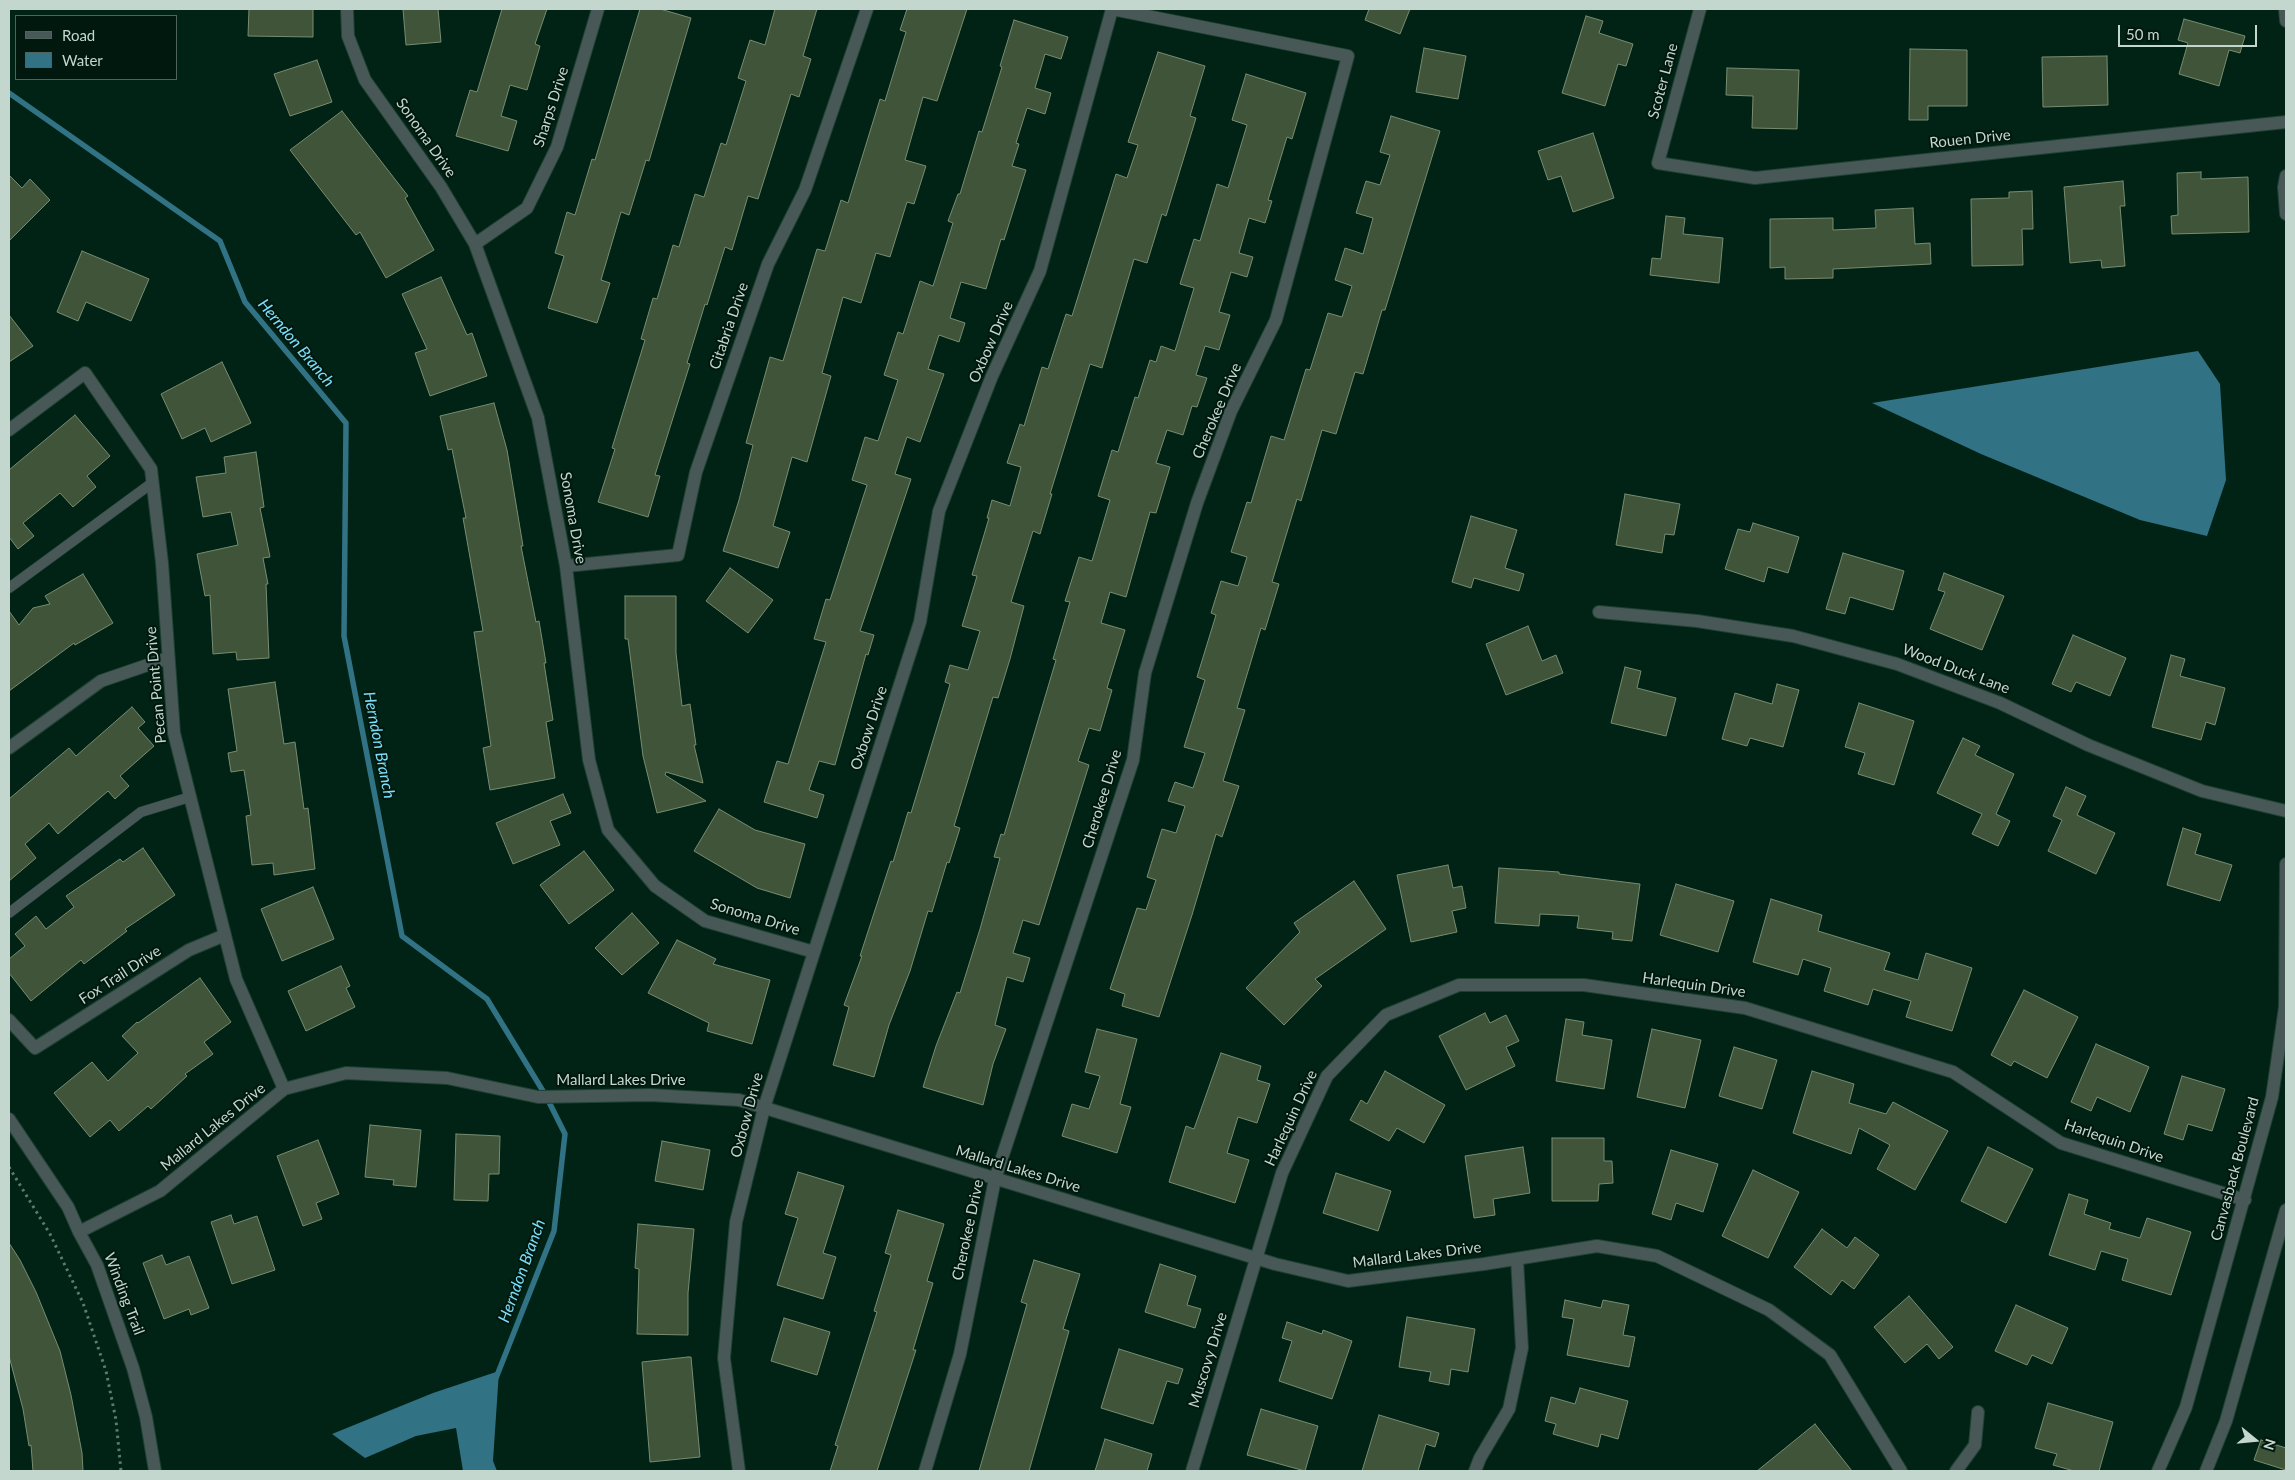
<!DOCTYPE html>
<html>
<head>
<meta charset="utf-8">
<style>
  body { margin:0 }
  #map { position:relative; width:2295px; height:1480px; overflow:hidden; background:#002316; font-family:Lato,sans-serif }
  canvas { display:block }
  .frame { position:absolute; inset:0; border:10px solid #c4d7ce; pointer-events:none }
  .legend { position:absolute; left:15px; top:15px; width:162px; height:65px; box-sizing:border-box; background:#01180e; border:1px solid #4f645b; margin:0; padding:6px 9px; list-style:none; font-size:15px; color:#c4d7ce }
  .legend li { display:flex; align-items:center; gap:10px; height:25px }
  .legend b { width:25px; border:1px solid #4f645b }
  .north { position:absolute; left:2230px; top:1415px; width:50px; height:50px; -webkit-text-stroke:4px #01180e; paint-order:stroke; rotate:107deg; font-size:14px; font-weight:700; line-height:20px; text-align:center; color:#c4d7ce }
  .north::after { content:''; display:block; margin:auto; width:18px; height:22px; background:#c4d7ce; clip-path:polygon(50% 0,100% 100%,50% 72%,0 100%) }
  .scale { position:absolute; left:2118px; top:25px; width:139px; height:22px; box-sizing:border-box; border:2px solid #c4d7ce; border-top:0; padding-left:6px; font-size:15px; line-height:18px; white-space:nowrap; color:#c4d7ce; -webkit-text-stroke:4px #01180e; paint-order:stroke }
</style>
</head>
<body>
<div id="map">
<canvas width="2295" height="1480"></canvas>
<div class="frame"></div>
<ul class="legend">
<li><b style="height:6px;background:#475857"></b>Road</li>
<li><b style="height:14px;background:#317284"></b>Water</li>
</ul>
<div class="north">N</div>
<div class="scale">50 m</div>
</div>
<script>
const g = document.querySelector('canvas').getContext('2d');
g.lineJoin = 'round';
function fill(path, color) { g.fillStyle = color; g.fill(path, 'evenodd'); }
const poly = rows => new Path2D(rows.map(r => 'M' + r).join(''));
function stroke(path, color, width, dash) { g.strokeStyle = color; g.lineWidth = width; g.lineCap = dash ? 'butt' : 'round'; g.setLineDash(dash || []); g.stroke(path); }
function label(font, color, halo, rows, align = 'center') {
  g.font = font + ' Lato,sans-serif'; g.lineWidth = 4; g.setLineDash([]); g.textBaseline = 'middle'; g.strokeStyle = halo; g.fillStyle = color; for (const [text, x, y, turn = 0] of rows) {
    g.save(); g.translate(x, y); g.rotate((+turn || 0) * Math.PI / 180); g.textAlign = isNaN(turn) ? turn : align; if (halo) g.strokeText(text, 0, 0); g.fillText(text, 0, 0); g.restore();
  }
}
const water = poly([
  [2198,351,2220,384,2226,480,2207,536,2140,520,1981,454,1872,403],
  [499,1371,493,1461,497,1471,463,1471,456,1428,416,1436,365,1458,332,1434,433,1393]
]);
const stream = poly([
  [9,93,220,241,245,302,346,423,344,636,402,936,487,999,546,1096,565,1134,554,1231,496,1378]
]);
const building = poly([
  [249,9,313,9,313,37,248,36,249,9],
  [403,9,438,9,441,42,406,45,403,9],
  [502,9,547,9,535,44,540,46,527,90,510,85,501,116,517,121,508,151,456,136,470,90,477,92,502,9],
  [640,9,660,9,691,18,649,161,646,160,629,215,621,212,601,280,610,283,597,323,548,308,564,256,555,253,567,212,575,215,592,159,595,160,640,9],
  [775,9,817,9,803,56,811,59,799,97,791,94,758,199,748,196,732,250,725,247,707,305,705,304,687,363,690,364,655,475,660,476,648,517,598,502,615,449,612,448,645,340,641,339,653,298,657,299,673,245,679,247,695,194,704,197,721,143,726,145,746,81,738,78,750,40,765,45,775,9],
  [907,9,967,9,937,101,923,97,905,160,926,166,914,204,907,202,890,257,876,253,861,303,843,297,822,373,831,376,807,462,792,457,773,526,790,532,778,568,723,551,739,500,753,445,746,443,770,357,783,361,817,249,825,251,841,200,848,203,880,99,885,101,906,32,900,30,907,9],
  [1369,9,1410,9,1400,34,1365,20,1369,9],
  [1586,16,1603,21,1599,33,1633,44,1626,66,1618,64,1605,106,1562,93,1586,16],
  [2184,19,2245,36,2240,53,2229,50,2219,86,2179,74,2188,43,2178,40,2184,19],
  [1014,20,1068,37,1061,59,1045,54,1035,88,1051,93,1045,114,1027,108,1016,143,1019,144,1012,166,1026,170,1004,240,1001,239,986,289,961,282,950,318,965,323,959,342,939,335,928,369,944,374,920,442,907,437,895,474,911,479,860,631,874,635,868,655,866,654,835,765,819,761,809,790,824,795,817,818,764,802,777,761,788,764,826,642,814,639,826,599,830,600,867,485,852,480,865,437,878,441,898,380,884,375,898,332,903,334,920,281,933,286,953,223,948,221,958,194,960,194,979,131,982,132,1002,67,1000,66,1014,20],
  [1424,48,1466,56,1458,99,1416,92,1424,48],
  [1910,49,1967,50,1967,106,1928,106,1928,120,1909,120,1910,49],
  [1158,52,1205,66,1190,116,1196,118,1166,216,1162,214,1147,263,1134,259,1102,368,1090,364,1050,494,1052,494,1040,534,1033,531,1011,602,1024,606,1010,659,998,698,993,697,954,826,960,828,949,863,947,862,932,912,928,911,910,971,889,1025,874,1077,833,1065,849,1007,844,1005,862,956,860,956,891,861,893,862,908,812,911,813,950,684,945,682,950,665,968,670,980,631,962,626,977,576,972,575,989,518,987,518,992,500,1010,506,1021,467,1007,463,1020,424,1024,426,1042,367,1048,369,1066,314,1072,316,1116,174,1127,178,1138,145,1128,142,1158,52],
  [2107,56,2108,105,2043,107,2042,57,2107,56],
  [317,60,332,102,290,116,274,74,317,60],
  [1727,68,1799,70,1797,129,1752,128,1753,96,1726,95,1727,68],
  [1246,74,1306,93,1292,139,1287,137,1268,200,1272,201,1265,223,1249,218,1239,253,1253,257,1247,277,1231,272,1219,312,1230,315,1219,350,1205,346,1196,375,1207,378,1197,407,1192,406,1183,435,1167,430,1156,463,1170,467,1156,513,1150,512,1126,597,1110,592,1101,623,1125,630,1107,688,1112,690,1100,731,1089,728,1078,761,1089,765,1039,925,1023,920,1013,953,1030,958,1023,982,1007,977,995,1025,1006,1029,993,1064,983,1105,923,1087,936,1046,957,992,960,993,980,929,1000,858,994,857,1001,834,1004,835,1056,660,1053,659,1070,602,1065,601,1079,557,1092,561,1110,500,1098,496,1112,450,1118,452,1135,397,1138,398,1150,360,1156,362,1161,346,1175,351,1194,288,1180,284,1194,239,1200,241,1217,184,1228,188,1247,125,1232,120,1246,74],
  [342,111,408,196,405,198,434,250,386,278,360,232,356,235,290,150,342,111],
  [1391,116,1440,131,1385,310,1382,310,1363,374,1355,372,1336,434,1322,430,1301,501,1297,499,1272,582,1279,584,1265,630,1261,628,1237,708,1245,710,1223,781,1239,786,1222,837,1216,834,1192,915,1159,1017,1122,1006,1125,994,1110,989,1137,908,1146,910,1156,880,1147,877,1162,829,1176,833,1185,806,1168,801,1175,782,1193,788,1205,753,1184,747,1205,680,1197,677,1216,615,1211,613,1221,581,1238,586,1247,557,1231,552,1247,502,1251,503,1271,436,1284,440,1306,369,1310,370,1328,313,1342,317,1352,286,1335,280,1345,248,1363,254,1373,218,1356,213,1366,181,1380,185,1390,155,1380,152,1391,116],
  [1593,133,1614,198,1573,212,1561,176,1548,180,1538,151,1593,133],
  [2201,172,2201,179,2248,177,2249,232,2172,234,2171,216,2178,215,2177,173,2201,172],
  [9,175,22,188,30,179,50,200,9,241,9,175],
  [2123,181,2125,206,2120,206,2125,266,2102,268,2101,260,2070,263,2064,187,2123,181],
  [2032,191,2033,229,2022,229,2023,265,1972,266,1971,199,2009,198,2009,192,2032,191],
  [1913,208,1915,244,1930,243,1931,264,1833,269,1833,278,1785,279,1785,267,1770,268,1770,219,1833,218,1833,230,1876,228,1875,210,1913,208],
  [1666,216,1685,218,1683,234,1723,238,1719,283,1650,275,1652,258,1661,259,1666,216],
  [82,251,149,279,131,321,86,302,78,321,57,312,82,251],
  [441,277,467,335,472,333,487,376,430,396,415,353,427,349,402,294,441,277],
  [9,315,33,346,9,362,9,315],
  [222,362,251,423,211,442,205,428,182,439,161,394,222,362],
  [494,403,507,450,523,546,521,546,536,622,539,621,546,663,544,663,553,720,546,722,555,778,490,790,483,748,491,746,474,632,483,631,463,518,466,518,452,449,448,450,440,416,494,403],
  [75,415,110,456,87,476,96,487,73,507,60,493,23,523,34,536,18,549,9,537,9,470,75,415],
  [256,452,264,507,260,508,270,557,263,558,268,584,266,584,269,658,237,660,236,652,213,654,210,595,205,596,197,554,238,545,231,512,203,517,196,477,226,473,224,457,256,452],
  [1625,494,1680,504,1674,535,1665,534,1662,553,1616,545,1625,494],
  [1471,516,1517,530,1505,568,1524,574,1519,591,1474,578,1471,588,1452,582,1471,516],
  [1753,523,1799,537,1788,573,1768,567,1764,582,1725,569,1738,529,1750,532,1753,523],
  [1843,553,1904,571,1893,610,1850,597,1845,614,1826,609,1843,553],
  [730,568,773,600,748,633,706,601,730,568],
  [1944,573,2004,596,1982,650,1930,629,1945,592,1938,590,1944,573],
  [83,574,113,623,75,645,74,643,9,691,9,611,19,625,33,608,50,604,45,596,83,574],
  [625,596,676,596,676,653,682,706,690,704,696,745,694,745,703,783,666,772,665,775,706,801,657,813,643,756,628,639,625,639,625,596],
  [1528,626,1542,661,1556,655,1563,673,1506,695,1486,644,1528,626],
  [2073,635,2126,658,2110,696,2076,682,2071,692,2052,684,2073,635],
  [2171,655,2185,659,2180,676,2225,688,2215,725,2206,722,2201,740,2152,727,2171,655],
  [1625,667,1641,671,1637,688,1676,698,1666,736,1611,723,1625,667],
  [275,682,284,744,295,742,304,809,308,808,315,869,274,875,273,863,252,865,246,816,251,815,244,770,231,772,228,753,237,751,228,689,275,682],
  [1777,684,1799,690,1783,747,1750,738,1747,746,1722,739,1735,693,1772,704,1777,684],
  [1859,703,1914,721,1894,785,1858,774,1865,753,1845,747,1859,703],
  [132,707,145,722,138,728,154,746,120,776,129,786,115,799,108,791,58,834,49,823,25,844,36,858,9,881,9,799,69,748,76,756,132,707],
  [1963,738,1980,746,1975,755,2014,774,1996,814,2010,821,1998,846,1972,834,1982,814,1937,793,1963,738],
  [2066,787,2086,796,2077,815,2115,833,2096,874,2048,851,2062,820,2053,816,2066,787],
  [563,794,571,813,550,821,560,845,513,864,496,823,563,794],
  [719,809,755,830,805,844,790,898,757,888,694,851,719,809],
  [2183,828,2201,834,2195,854,2232,865,2220,901,2167,885,2183,828],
  [143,848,175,895,125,929,127,931,84,964,81,960,31,1001,9,973,9,959,25,946,15,934,36,916,46,929,74,907,66,896,120,859,123,862,143,848],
  [584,851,614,890,569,924,540,885,584,851],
  [1448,865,1453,888,1462,886,1466,908,1452,911,1457,932,1411,942,1397,875,1448,865],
  [1499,868,1559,872,1559,874,1640,884,1632,941,1612,939,1613,932,1577,928,1579,916,1540,914,1539,926,1495,923,1499,868],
  [1354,881,1386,929,1315,979,1322,986,1284,1025,1246,988,1300,932,1294,923,1354,881],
  [1676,884,1734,901,1718,952,1660,935,1676,884],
  [313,887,334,939,282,961,261,909,313,887],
  [1771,899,1822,915,1818,931,1890,953,1884,970,1918,980,1926,953,1972,968,1952,1031,1906,1017,1911,1001,1873,989,1868,1005,1824,991,1831,968,1803,959,1798,975,1753,962,1771,899],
  [632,913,659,943,622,975,595,948,632,913],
  [677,940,716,959,713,964,770,980,752,1044,707,1031,709,1023,648,993,677,940],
  [341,966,350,986,346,988,355,1007,306,1031,288,991,341,966],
  [200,978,231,1022,204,1042,213,1054,185,1074,187,1076,151,1109,148,1106,119,1131,110,1120,90,1137,54,1093,92,1062,108,1081,138,1053,122,1036,137,1022,138,1023,200,978],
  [2024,990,2078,1017,2047,1078,2014,1061,2011,1066,1991,1055,2024,990],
  [1485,1013,1490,1023,1506,1015,1519,1041,1506,1047,1515,1066,1466,1090,1439,1036,1485,1013],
  [1566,1019,1584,1022,1582,1035,1612,1040,1604,1089,1556,1081,1566,1019],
  [1097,1029,1137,1039,1120,1104,1131,1107,1117,1153,1062,1136,1072,1104,1089,1109,1100,1076,1085,1072,1097,1029],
  [1652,1029,1701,1040,1685,1108,1637,1097,1652,1029],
  [2096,1044,2149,1067,2130,1112,2097,1097,2091,1111,2071,1102,2096,1044],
  [1734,1047,1777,1060,1762,1109,1719,1096,1734,1047],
  [1221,1053,1261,1066,1257,1080,1270,1084,1257,1123,1238,1117,1227,1153,1249,1160,1235,1203,1169,1182,1186,1126,1194,1129,1221,1053],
  [1385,1071,1445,1105,1424,1143,1397,1128,1389,1141,1350,1120,1361,1100,1367,1104,1385,1071],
  [1812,1071,1854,1084,1849,1103,1886,1114,1893,1102,1948,1131,1915,1190,1877,1169,1890,1145,1859,1128,1851,1154,1793,1133,1812,1071],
  [2182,1076,2225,1089,2212,1131,2188,1124,2183,1140,2164,1134,2182,1076],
  [370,1125,421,1130,416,1187,393,1185,394,1180,365,1177,370,1125],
  [456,1134,500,1136,499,1174,489,1174,488,1201,454,1200,456,1134],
  [1552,1138,1604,1138,1604,1161,1612,1161,1613,1183,1599,1184,1598,1201,1552,1201,1552,1138],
  [318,1140,339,1194,316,1203,322,1219,303,1226,277,1156,318,1140],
  [662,1141,710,1150,703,1190,655,1181,662,1141],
  [1523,1147,1530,1193,1493,1199,1495,1215,1474,1218,1465,1156,1523,1147],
  [1988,1147,2033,1169,2006,1223,1961,1201,1988,1147],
  [1671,1150,1718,1164,1703,1212,1676,1203,1671,1220,1652,1214,1671,1150],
  [1753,1170,1799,1192,1768,1258,1722,1236,1753,1170],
  [798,1172,844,1186,823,1253,836,1257,823,1299,777,1285,798,1218,785,1214,798,1172],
  [1336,1173,1391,1191,1378,1231,1323,1213,1336,1173],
  [2069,1194,2088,1200,2084,1214,2111,1223,2109,1229,2140,1238,2147,1218,2191,1232,2171,1295,2122,1280,2128,1259,2101,1251,2095,1270,2049,1255,2069,1194],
  [898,1210,944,1224,927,1281,933,1283,913,1350,916,1350,877,1471,830,1471,838,1446,835,1445,877,1312,874,1311,891,1255,885,1253,898,1210],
  [231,1215,234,1224,257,1216,275,1270,232,1284,211,1222,231,1215],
  [638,1224,694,1229,688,1293,688,1335,637,1334,639,1269,635,1268,638,1224],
  [1822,1229,1847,1248,1855,1237,1879,1255,1854,1289,1842,1280,1831,1295,1794,1267,1822,1229],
  [9,1243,20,1260,36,1292,60,1351,71,1395,82,1453,83,1471,33,1471,31,1445,29,1446,23,1409,9,1356,9,1243],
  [162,1255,166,1265,189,1256,209,1308,191,1315,189,1309,164,1319,143,1263,162,1255],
  [1034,1260,1080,1274,1063,1329,1069,1331,1029,1471,979,1471,1027,1304,1021,1302,1034,1260],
  [1160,1264,1196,1276,1187,1305,1201,1309,1195,1328,1145,1312,1160,1264],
  [1909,1296,1953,1347,1939,1359,1927,1344,1905,1363,1874,1327,1909,1296],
  [1565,1300,1601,1308,1603,1300,1629,1305,1623,1335,1635,1337,1629,1367,1567,1355,1574,1319,1562,1317,1565,1300],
  [2016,1305,2068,1328,2052,1364,2032,1355,2027,1365,1995,1351,2016,1305],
  [1407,1317,1475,1329,1468,1372,1451,1369,1449,1385,1429,1381,1431,1372,1399,1367,1407,1317],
  [784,1318,830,1332,817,1375,771,1361,784,1318],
  [1287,1322,1322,1334,1323,1330,1352,1341,1332,1399,1279,1381,1292,1341,1282,1338,1287,1322],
  [1119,1349,1183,1369,1178,1384,1167,1381,1153,1424,1101,1408,1119,1349],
  [688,1357,691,1357,700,1457,650,1462,642,1362,688,1357],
  [1580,1388,1628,1401,1618,1439,1601,1434,1598,1447,1553,1434,1556,1424,1545,1421,1551,1397,1575,1404,1580,1388],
  [2048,1403,2113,1422,2099,1471,2074,1471,2053,1465,2057,1454,2035,1448,2048,1403],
  [1261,1409,1318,1426,1305,1471,1247,1455,1261,1409],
  [1379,1415,1439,1433,1435,1447,1426,1444,1418,1471,1362,1471,1379,1415],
  [1815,1424,1852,1471,1757,1471,1815,1424],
  [1105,1439,1152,1454,1147,1471,1095,1471,1105,1439],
  [2261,1440,2286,1448,2286,1470,2254,1460,2261,1440]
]);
const path = poly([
  [9,1167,50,1234,83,1303,106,1371,116,1420,121,1471]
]);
const service = poly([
  [9,588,152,483],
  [9,913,141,812,190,797]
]);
const minor = poly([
  [347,9,348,36,365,80,441,187,475,244,538,418,566,566,589,760,608,830,655,886,705,921,814,952],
  [1700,9,1658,163,1755,178,2286,122],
  [2285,9,2286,21],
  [2286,176,2284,187,2286,214],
  [475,244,527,208,557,147,598,9],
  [9,430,85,373,151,469,162,563,174,733,236,979,284,1089],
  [566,566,678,555,696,472,768,264,805,190,867,9],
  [1599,612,1697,621,1793,636,1897,664,2000,703,2088,745,2202,791,2286,811],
  [9,748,101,681,168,658],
  [9,1020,35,1048,189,950,225,935],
  [739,1471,724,1358,736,1222,764,1108,920,622,939,511,992,376,1040,271,1112,9],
  [925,1471,960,1354,995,1179,1133,760,1145,673,1197,503,1231,411,1276,320,1348,56,1112,9],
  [1192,1471,1282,1173,1327,1076,1386,1015,1459,985,1584,985,1745,1008,1953,1072,2061,1143,2245,1200],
  [1475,1471,1480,1458,1509,1409,1522,1348,1517,1259],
  [1956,1471,1975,1445,1978,1412],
  [2158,1471,2186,1407,2272,1097,2285,1007,2286,864],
  [2206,1471,2226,1421,2286,1210]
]);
const tertiary = poly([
  [9,1119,68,1207,79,1232,97,1265,133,1368,146,1417,155,1471],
  [79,1232,160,1191,284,1089,346,1073,447,1078,538,1097,650,1095,739,1100,1275,1264,1348,1281,1484,1264,1597,1246,1657,1256,1769,1310,1830,1355,1901,1471]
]);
const streetNames = [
  ["Scoter Lane",1663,81,-75],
  ["Sharps Drive",551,107,-72],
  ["Sonoma Drive",426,138,55],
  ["Rouen Drive",1970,139,-6],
  ["Citabria Drive",729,326,-71],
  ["Oxbow Drive",991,342,-66],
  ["Cherokee Drive",1217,411,-67],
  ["Sonoma Drive",573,518,80],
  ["Wood Duck Lane",1956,669,21],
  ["Pecan Point Drive",156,685,-95],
  ["Oxbow Drive",869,728,-72],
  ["Cherokee Drive",1102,799,-73],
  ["Sonoma Drive",755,917,17],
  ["Fox Trail Drive",120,975,-33],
  ["Harlequin Drive",1694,985,8],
  ["Mallard Lakes Drive",621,1080],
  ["Oxbow Drive",747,1115,-75],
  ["Harlequin Drive",1291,1118,-65],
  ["Mallard Lakes Drive",213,1127,-39],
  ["Harlequin Drive",2114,1141,19],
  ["Mallard Lakes Drive",1018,1169,17],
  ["Canvasback Boulevard",2235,1169,-75],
  ["Cherokee Drive",968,1230,-78],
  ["Mallard Lakes Drive",1417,1255,-7],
  ["Winding Trail",124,1294,69],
  ["Muscovy Drive",1208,1360,-73]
];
const waterNames = [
  ["Herndon Branch",296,343,50],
  ["Herndon Branch",379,745,79],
  ["Herndon Branch",522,1271,-70]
];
fill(water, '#317284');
stroke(stream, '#317284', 5.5);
fill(building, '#40543a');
stroke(building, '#778c70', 1);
stroke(service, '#1f4033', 11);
stroke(minor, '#1f4033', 14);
stroke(tertiary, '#1f4033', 14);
stroke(path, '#5e796e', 3, [2.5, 4]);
stroke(service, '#475857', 10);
stroke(minor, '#475857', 12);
stroke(tertiary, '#475857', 12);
label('15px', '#c4d7ce', '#01180e', streetNames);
label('italic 16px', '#7ce0fc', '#01180e', waterNames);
</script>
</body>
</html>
